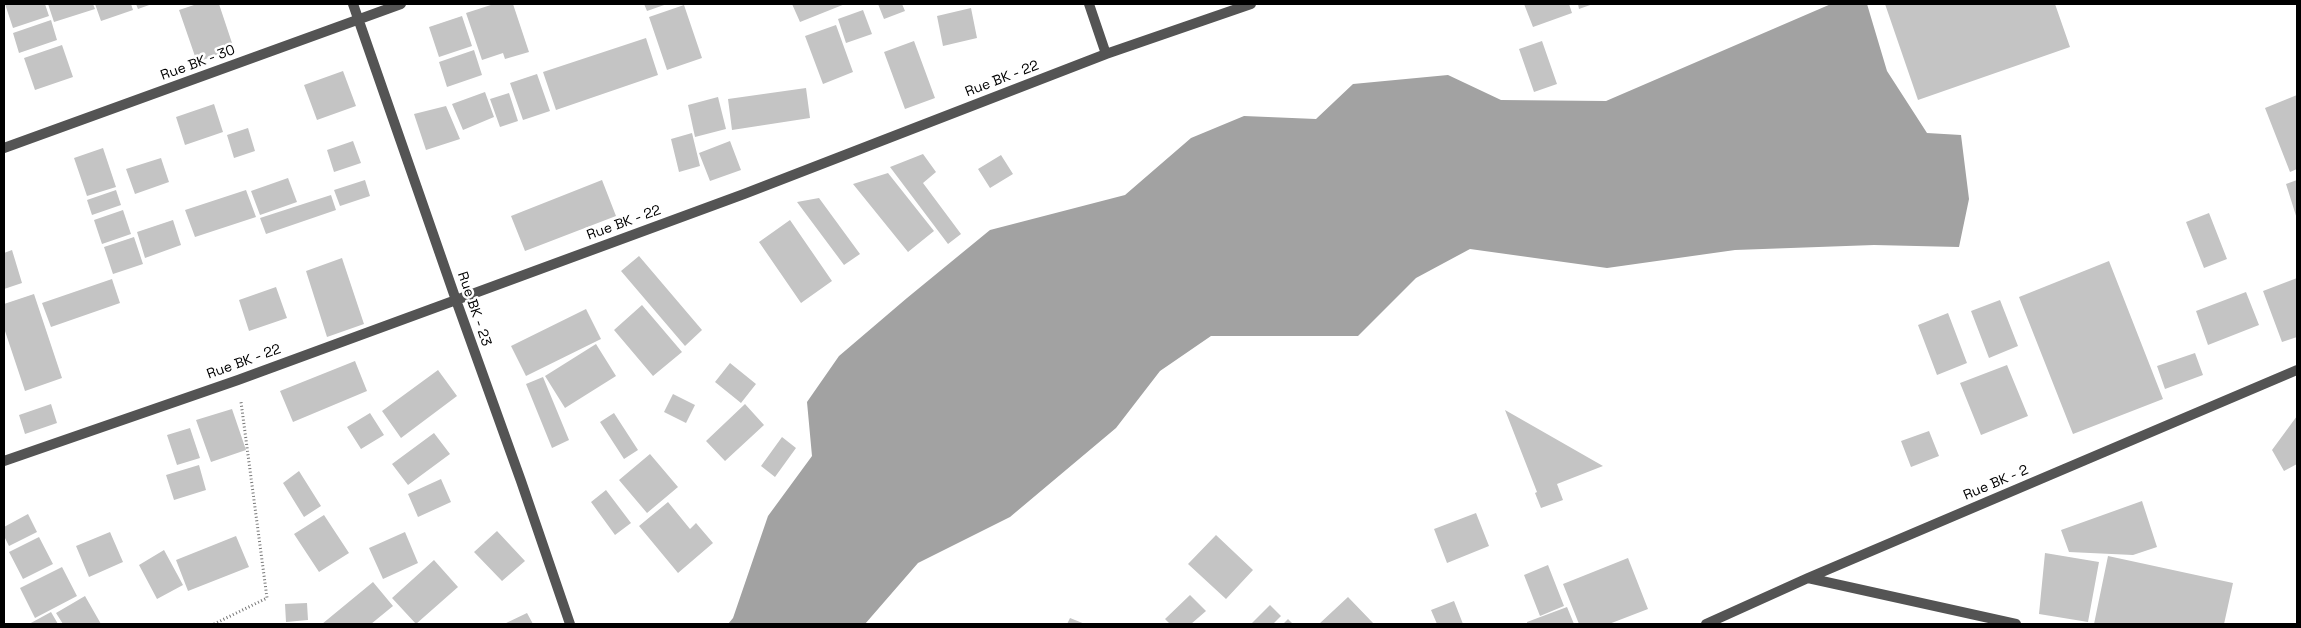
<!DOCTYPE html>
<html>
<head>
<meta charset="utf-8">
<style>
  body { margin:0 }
  #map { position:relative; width:2301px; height:628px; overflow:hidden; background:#fff; font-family:"Space Grotesk",sans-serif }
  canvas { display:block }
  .frame { position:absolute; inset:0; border:5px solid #000; pointer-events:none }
</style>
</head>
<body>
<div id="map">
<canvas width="2301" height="628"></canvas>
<div class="frame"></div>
</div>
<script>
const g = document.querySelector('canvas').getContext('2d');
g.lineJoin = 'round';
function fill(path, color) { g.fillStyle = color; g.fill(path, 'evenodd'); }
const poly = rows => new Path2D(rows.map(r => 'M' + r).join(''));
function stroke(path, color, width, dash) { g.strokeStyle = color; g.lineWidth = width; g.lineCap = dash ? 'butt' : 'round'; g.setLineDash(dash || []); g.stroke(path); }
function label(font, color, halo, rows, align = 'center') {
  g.font = font + ' "Space Grotesk",sans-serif'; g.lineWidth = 5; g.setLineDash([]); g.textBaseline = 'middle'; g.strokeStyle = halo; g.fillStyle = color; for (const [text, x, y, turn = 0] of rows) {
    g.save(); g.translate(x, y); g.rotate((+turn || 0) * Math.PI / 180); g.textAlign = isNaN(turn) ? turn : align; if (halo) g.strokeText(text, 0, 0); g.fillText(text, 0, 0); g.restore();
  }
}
const water = poly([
  [1831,4,1867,4,1887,71,1927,133,1961,135,1969,199,1959,247,1874,245,1735,250,1607,268,1470,249,1416,278,1358,336,1211,336,1160,371,1116,428,1010,517,918,563,865,624,728,624,733,618,768,516,812,456,807,402,839,356,907,298,990,230,1125,195,1191,138,1244,116,1316,119,1353,84,1448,75,1501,100,1606,101]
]);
const building = poly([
  [5,4,45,4,49,16,13,28],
  [48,4,93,4,95,9,54,22],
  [95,4,131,4,133,10,101,21],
  [136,4,152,4,138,9],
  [197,4,219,4,234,49,197,62,179,10],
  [494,4,513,4,529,52,505,59,503,53,482,60,466,13],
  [644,4,667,4,647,11],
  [792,4,845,4,800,22],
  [878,4,902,4,905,11,884,19],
  [1524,4,1569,4,1572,13,1533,27],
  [1578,4,1593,4,1579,9],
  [1885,4,2055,4,2070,47,1918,100],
  [684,5,702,58,667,70,649,17],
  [971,8,977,38,943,46,937,16],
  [863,10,872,34,846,43,838,19],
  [462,16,472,46,439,57,429,27],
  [51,20,57,40,19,53,13,33],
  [836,25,853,72,823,84,805,36],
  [646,38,658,75,556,110,543,72],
  [914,41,935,98,905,109,884,52],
  [1542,41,1557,84,1534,92,1519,49],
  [62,45,73,77,35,90,24,58],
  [474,50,482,75,447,87,439,62],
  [343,71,356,106,317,120,304,85],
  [537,74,550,111,523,120,510,83],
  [806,88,810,118,732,130,728,99],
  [485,92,494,117,463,130,452,104],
  [509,93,518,121,500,127,490,99],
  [2297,95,2297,169,2290,172,2265,108],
  [718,97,726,129,695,137,688,105],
  [214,104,223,132,185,145,176,117],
  [446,106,460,139,426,150,414,114],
  [248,128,255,151,234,158,227,135],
  [692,133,700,166,679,172,671,139],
  [353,141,361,163,334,172,327,150],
  [730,141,741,170,710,181,699,153],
  [103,148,116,187,87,196,74,158],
  [923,154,936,172,923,183,961,234,948,244,890,167],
  [1001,155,1013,174,990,188,978,169],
  [161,158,169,182,135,194,126,169],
  [888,173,934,231,908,252,853,184],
  [288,178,297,202,260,215,251,191],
  [365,180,370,196,340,206,334,190],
  [602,180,616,216,525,251,511,216],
  [2297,180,2297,219,2286,184],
  [116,190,121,205,92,215,87,200],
  [246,190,256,217,195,237,185,210],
  [331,195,336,210,266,234,260,218],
  [819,198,860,254,844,265,797,202],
  [123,210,131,234,102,244,94,220],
  [2209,213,2227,259,2204,268,2186,222],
  [173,220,181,245,145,258,137,232],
  [790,220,832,281,801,303,759,242],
  [134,237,143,264,113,274,104,247],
  [12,250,22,283,4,289,4,253],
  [639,256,702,330,685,346,621,271],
  [342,258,364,324,327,337,306,271],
  [2109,261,2163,399,2073,434,2019,297],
  [2297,278,2297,337,2282,342,2263,291],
  [112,279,120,303,51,327,42,303],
  [276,287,287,318,249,331,239,300],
  [2246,292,2259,325,2208,345,2196,311],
  [34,294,62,378,25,391,4,328,4,304],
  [2000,300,2018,346,1989,358,1971,311],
  [642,305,682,352,653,376,614,330],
  [586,309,601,339,526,376,511,346],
  [1948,313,1967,363,1937,375,1918,325],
  [596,344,616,376,565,408,545,376],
  [2195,353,2203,375,2165,389,2157,366],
  [355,361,367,391,293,422,280,391],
  [730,363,756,384,741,403,715,382],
  [2007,365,2028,416,1981,435,1960,383],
  [438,370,457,396,401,438,382,411],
  [543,377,569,440,552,448,526,384],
  [673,394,695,405,686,423,664,412],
  [51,404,57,423,25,434,19,415],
  [745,404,764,425,725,461,706,441],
  [232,409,246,450,211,462,196,420],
  [1505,410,1603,466,1557,484,1563,500,1541,508,1535,493,1537,492],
  [370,413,384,435,361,449,347,427],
  [614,413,638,450,624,459,600,422],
  [2297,416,2297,464,2284,471,2272,450],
  [190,428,200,458,177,465,167,435],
  [1929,431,1939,456,1911,467,1901,441],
  [434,433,450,454,408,485,392,464],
  [782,437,796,448,775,477,761,466],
  [650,454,678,487,647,513,619,480],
  [199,465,206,490,174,500,166,475],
  [299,471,321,506,304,517,283,483],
  [441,479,451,502,418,517,408,494],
  [606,490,631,523,615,535,591,502],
  [2142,501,2157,547,2133,555,2069,552,2061,530],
  [668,502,690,529,696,523,713,543,678,573,639,526],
  [1476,513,1489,546,1447,563,1434,529],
  [28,514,37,532,9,546,4,536,4,527],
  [324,515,349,553,319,572,294,534],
  [497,531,525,561,502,581,474,552],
  [110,532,123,562,89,577,76,546],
  [405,532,418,563,383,579,369,548],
  [1216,535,1253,570,1226,599,1188,564],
  [236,536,249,567,188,591,176,560],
  [39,537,53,564,23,579,9,552],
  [164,550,183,585,157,599,139,565],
  [2045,553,2099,562,2088,622,2039,614],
  [2108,556,2233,583,2224,624,2094,624],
  [1628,558,1648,609,1609,624,1579,624,1563,584],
  [434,560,458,587,416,624,392,598],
  [1548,565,1564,606,1540,616,1524,575],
  [62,567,77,596,35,618,20,588],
  [373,582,393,606,371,624,322,624],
  [1190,595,1206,611,1191,624,1170,624,1165,619],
  [85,596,101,624,63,624,56,613],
  [1348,597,1374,624,1319,624],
  [1454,601,1463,624,1437,624,1431,610],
  [307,603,308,620,286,622,285,604],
  [1270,605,1281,616,1273,624,1251,624],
  [1567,607,1574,624,1527,624,1527,622],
  [51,612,58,624,29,624],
  [527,613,533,624,504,624],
  [1070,618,1085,624,1067,624],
  [1288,619,1293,624,1283,624]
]);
const path = poly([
  [214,624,267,598,241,402]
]);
const street = poly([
  [353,4,456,300,521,481,570,624],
  [1089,4,1106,54],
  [4,148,401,4],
  [4,461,238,380,456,300,744,194,1106,54,1251,4],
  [1808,578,2016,624],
  [1706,624,1808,578,2297,370]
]);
const streetNames = [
  ["Rue BK - 30",198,63,-20],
  ["Rue BK - 22",1002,79,-21],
  ["Rue BK - 22",624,223,-20],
  ["Rue BK - 23",474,309,71],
  ["Rue BK - 22",244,362,-20],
  ["Rue BK - 2",1996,483,-23]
];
fill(water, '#a2a2a2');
fill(building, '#c4c4c4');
stroke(path, '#767676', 3, [1, 2.5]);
stroke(street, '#545454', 10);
label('14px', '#000', '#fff', streetNames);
</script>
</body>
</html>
